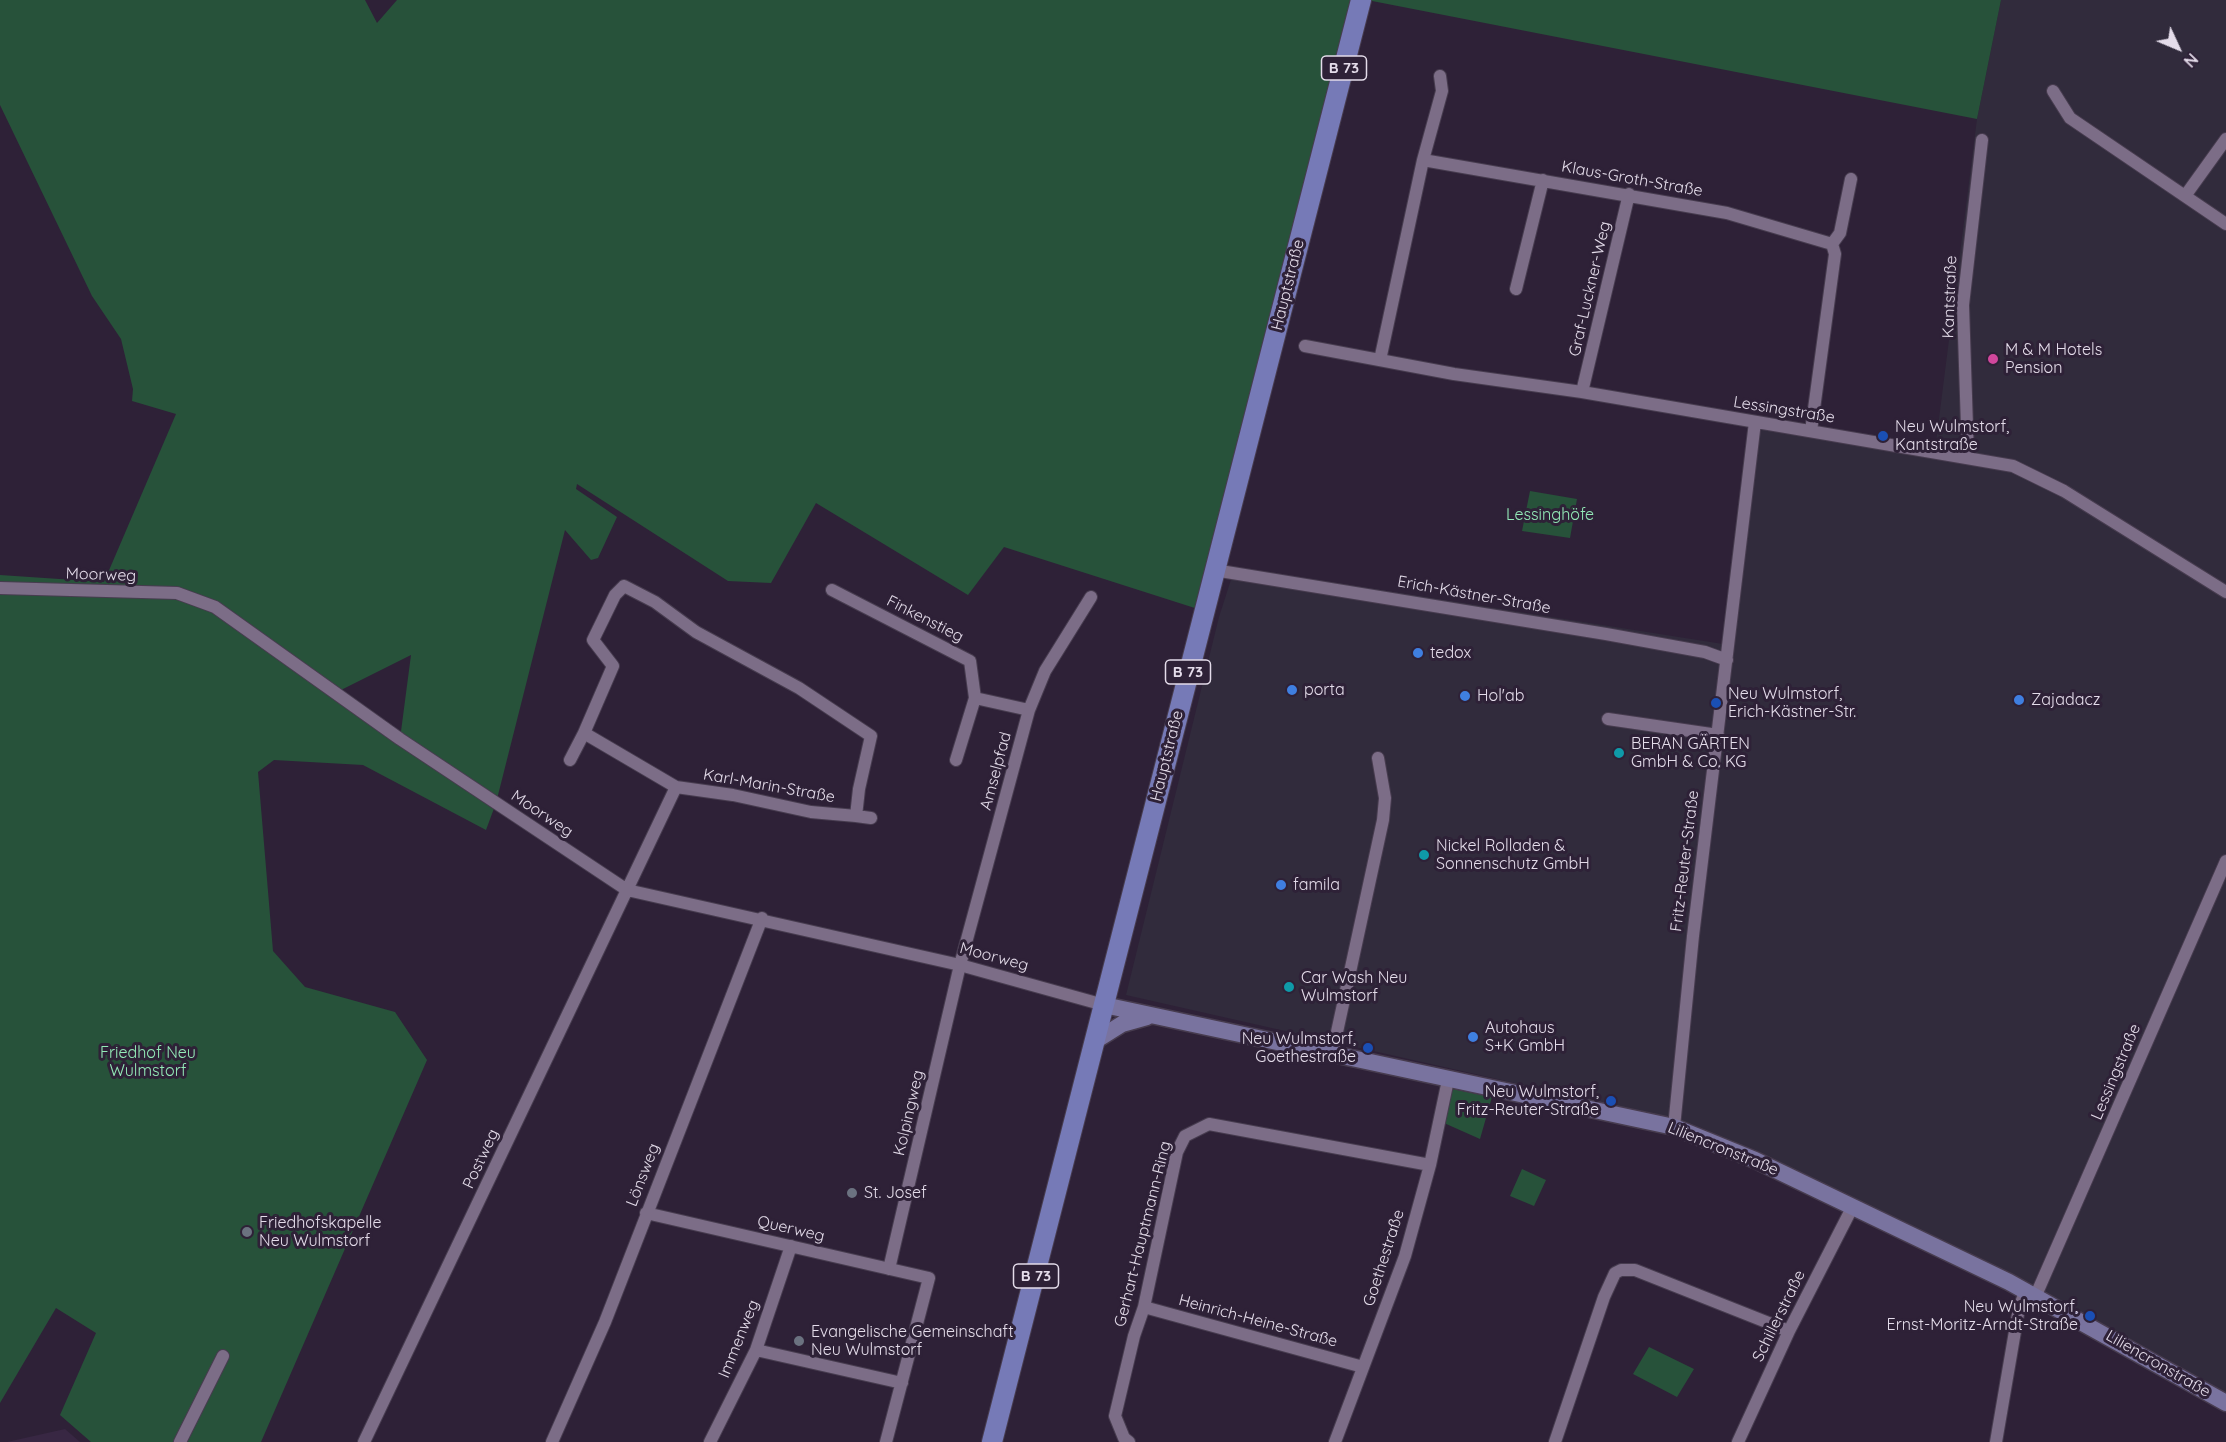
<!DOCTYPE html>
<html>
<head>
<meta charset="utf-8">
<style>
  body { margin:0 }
  #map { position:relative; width:2226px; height:1442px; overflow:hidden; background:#2e2137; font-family:Quicksand,sans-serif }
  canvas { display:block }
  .north { position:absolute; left:2148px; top:18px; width:60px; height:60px; -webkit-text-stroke:4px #2e2137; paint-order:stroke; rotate:134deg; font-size:16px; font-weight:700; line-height:24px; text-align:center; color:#e4dcea }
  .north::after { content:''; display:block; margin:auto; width:21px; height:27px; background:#e4dcea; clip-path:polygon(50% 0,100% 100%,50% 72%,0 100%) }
</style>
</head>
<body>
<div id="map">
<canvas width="2226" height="1442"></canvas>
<div class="north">N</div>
</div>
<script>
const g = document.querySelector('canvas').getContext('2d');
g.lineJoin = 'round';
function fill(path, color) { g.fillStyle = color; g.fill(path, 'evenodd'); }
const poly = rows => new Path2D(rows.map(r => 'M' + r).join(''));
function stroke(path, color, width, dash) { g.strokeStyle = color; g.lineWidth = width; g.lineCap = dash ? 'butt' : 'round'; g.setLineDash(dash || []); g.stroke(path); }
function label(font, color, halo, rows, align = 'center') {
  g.font = font + ' Quicksand,sans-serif'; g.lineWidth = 6; g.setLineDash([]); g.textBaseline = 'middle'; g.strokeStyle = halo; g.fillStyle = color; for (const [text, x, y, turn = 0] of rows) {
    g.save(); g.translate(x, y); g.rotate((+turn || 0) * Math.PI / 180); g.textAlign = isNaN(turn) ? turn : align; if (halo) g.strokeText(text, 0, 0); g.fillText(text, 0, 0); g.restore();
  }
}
const commercial = poly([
  [2001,0,2226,0,2226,1397,1678,1120,1126,995,1219,617,1235,567,1723,644,1753,418,1935,450,1977,119]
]);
const built = poly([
  [65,1429,80,1442,7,1442]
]);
const green = poly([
  [0,0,365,0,377,23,397,0,1351,0,1201,610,1004,547,968,595,816,503,771,583,728,581,577,484,576,489,617,517,598,558,591,560,565,530,496,803,486,830,363,765,274,760,258,772,273,951,305,987,395,1012,427,1060,261,1442,91,1442,60,1415,96,1333,56,1308,0,1403,0,575,104,582,176,414,132,401,133,389,121,339,92,296,0,105],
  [411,655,400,739,335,693],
  [1367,0,2001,0,1977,119],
  [1530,491,1577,499,1570,538,1522,531],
  [1452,1089,1492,1097,1480,1139,1444,1123],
  [1522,1169,1546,1180,1534,1206,1510,1196],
  [1649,1347,1694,1369,1677,1397,1633,1374]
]);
const street = poly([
  [2053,91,2070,118,2226,224],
  [1423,160,1727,213,1832,244],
  [2185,196,2226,139],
  [1516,289,1543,180],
  [1305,346,1454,374,1582,392,2013,466,2064,491,2226,592],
  [1380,360,1423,160,1442,91,1440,76],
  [1582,392,1629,194],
  [1811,431,1835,254,1832,244,1840,233,1851,179],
  [1968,457,1963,305,1982,140],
  [1214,570,1606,634,1705,652,1727,660],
  [624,586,655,602,696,632,799,688,871,736,859,789,856,816,811,812,733,795,676,787,584,733,613,666,593,640,615,595,624,586],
  [0,588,177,593,215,607,400,739,627,890,960,965,1104,1005],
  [832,590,970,661,975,698,1029,710],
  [1608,719,1718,735],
  [570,760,584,733],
  [956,760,975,698],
  [856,816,871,818],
  [1332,1055,1383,820,1385,798,1378,758],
  [1674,1127,1693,936,1755,422],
  [646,1213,929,1278,886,1442],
  [889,1269,960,965,1029,710,1045,671,1091,597],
  [2036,1295,2226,861],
  [1144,1307,1363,1367],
  [756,1350,902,1383],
  [180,1442,223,1356],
  [364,1442,676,787],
  [552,1442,605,1322,762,918],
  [710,1442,756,1350,791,1246],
  [1129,1442,1124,1438,1115,1416,1134,1336,1144,1307,1177,1152,1185,1136,1209,1124,1430,1165],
  [1335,1442,1405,1256,1430,1165,1448,1080],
  [1555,1442,1604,1297,1615,1273,1621,1270,1635,1270,1789,1331],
  [1738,1442,1789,1331,1853,1206],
  [1996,1442,2019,1308,2026,1290]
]);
const secondary = poly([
  [1104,1005,1674,1127,1755,1160,2009,1282,2226,1403],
  [1095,1041,1122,1024,1147,1017]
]);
const primary = poly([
  [992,1442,1361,0]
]);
const markers = [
  [1993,359,6,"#d1479c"],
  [1883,436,6,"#1a4fb4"],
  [1418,653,6,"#3f7fe0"],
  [1292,690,6,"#3f7fe0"],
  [1465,696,6,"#3f7fe0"],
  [2019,700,6,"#3f7fe0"],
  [1716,703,6,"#1a4fb4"],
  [1619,753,6,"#0f9aa8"],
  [1424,855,6,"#0f9aa8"],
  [1281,885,6,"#3f7fe0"],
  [1289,987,6,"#0f9aa8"],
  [1473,1037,6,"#3f7fe0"],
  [1368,1048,6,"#1a4fb4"],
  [1611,1101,6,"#1a4fb4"],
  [852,1193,6,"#6b7280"],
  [247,1232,6,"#6b7280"],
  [2090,1316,6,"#1a4fb4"],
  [799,1341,6,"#6b7280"]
];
const shields = [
  [1344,68,45],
  [1188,672,45],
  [1036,1276,45]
];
const shieldNames = [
  ["B 73",1344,68],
  ["B 73",1188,672],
  ["B 73",1036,1276]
];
const streetNames = [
  ["Klaus-Groth-Straße",1632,179,10],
  ["Hauptstraße",1288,285,-76],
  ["Graf-Luckner-Weg",1590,289,-77],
  ["Kantstraße",1950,297,-88],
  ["Lessingstraße",1784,410,9],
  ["Moorweg",101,575,2],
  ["Erich-Kästner-Straße",1474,595,10],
  ["Finkenstieg",925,619,27],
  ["Hauptstraße",1167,756,-76],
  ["Amselpfad",996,771,-75],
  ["Karl-Marin-Straße",769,786,10],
  ["Moorweg",542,814,34],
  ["Fritz-Reuter-Straße",1685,861,-83],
  ["Moorweg",994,957,15],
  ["Lessingstraße",2116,1072,-67],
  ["Kolpingweg",909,1113,-77],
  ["Liliencronstraße",1723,1149,22],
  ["Postweg",481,1159,-65],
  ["Lönsweg",643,1175,-69],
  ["Querweg",791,1229,13],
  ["Gerhart-Hauptmann-Ring",1143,1234,-76],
  ["Goethestraße",1384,1258,-72],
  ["Schillerstraße",1779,1316,-64],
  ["Heinrich-Heine-Straße",1258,1321,15],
  ["Immenweg",739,1339,-68],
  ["Liliencronstraße",2158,1364,30]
];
const poiNames = [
  ["M & M Hotels",2005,350],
  ["Pension",2005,368],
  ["Neu Wulmstorf,",1895,427],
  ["Kantstraße",1895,445],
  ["tedox",1430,653],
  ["porta",1304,690],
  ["Neu Wulmstorf,",1728,694],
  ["Erich-Kästner-Str.",1728,712],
  ["Hol'ab",1477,696],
  ["Zajadacz",2031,700],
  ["BERAN GÄRTEN",1631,744],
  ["GmbH & Co. KG",1631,762],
  ["Nickel Rolladen &",1436,846],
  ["Sonnenschutz GmbH",1436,864],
  ["famila",1293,885],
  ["Car Wash Neu",1301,978],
  ["Wulmstorf",1301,996],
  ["Autohaus",1485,1028],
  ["S+K GmbH",1485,1046],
  ["Neu Wulmstorf,",1356,1039,"right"],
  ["Goethestraße",1356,1057,"right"],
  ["Neu Wulmstorf,",1599,1092,"right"],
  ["Fritz-Reuter-Straße",1599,1110,"right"],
  ["St. Josef",864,1193],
  ["Friedhofskapelle",259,1223],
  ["Neu Wulmstorf",259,1241],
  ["Neu Wulmstorf,",2078,1307,"right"],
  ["Ernst-Moritz-Arndt-Straße",2078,1325,"right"],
  ["Evangelische Gemeinschaft",811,1332],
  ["Neu Wulmstorf",811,1350]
];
const parkNames = [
  ["Lessinghöfe",1550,515],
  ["Friedhof Neu",148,1053],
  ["Wulmstorf",148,1071]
];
fill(commercial, '#312b3c');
fill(built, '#382743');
fill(green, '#27523a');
stroke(street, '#473c4f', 14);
stroke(secondary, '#473c4f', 19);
stroke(primary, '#473c4f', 22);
stroke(street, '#7c6d87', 12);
stroke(secondary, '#79739f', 16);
stroke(primary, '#767ab7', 20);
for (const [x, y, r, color] of markers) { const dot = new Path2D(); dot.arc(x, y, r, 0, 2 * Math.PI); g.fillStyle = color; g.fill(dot); stroke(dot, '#2e2137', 2); }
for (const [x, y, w] of shields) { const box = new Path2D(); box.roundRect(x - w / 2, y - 12, w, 24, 4.5); g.fillStyle = '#2e2137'; g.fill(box); stroke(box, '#e4dcea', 1.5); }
label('bold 15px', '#e4dcea', null, shieldNames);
label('16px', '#e4dcea', '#2e2137', streetNames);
label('16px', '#e4dcea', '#2e2137', poiNames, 'left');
label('16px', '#93eab7', '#2e2137', parkNames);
</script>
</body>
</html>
